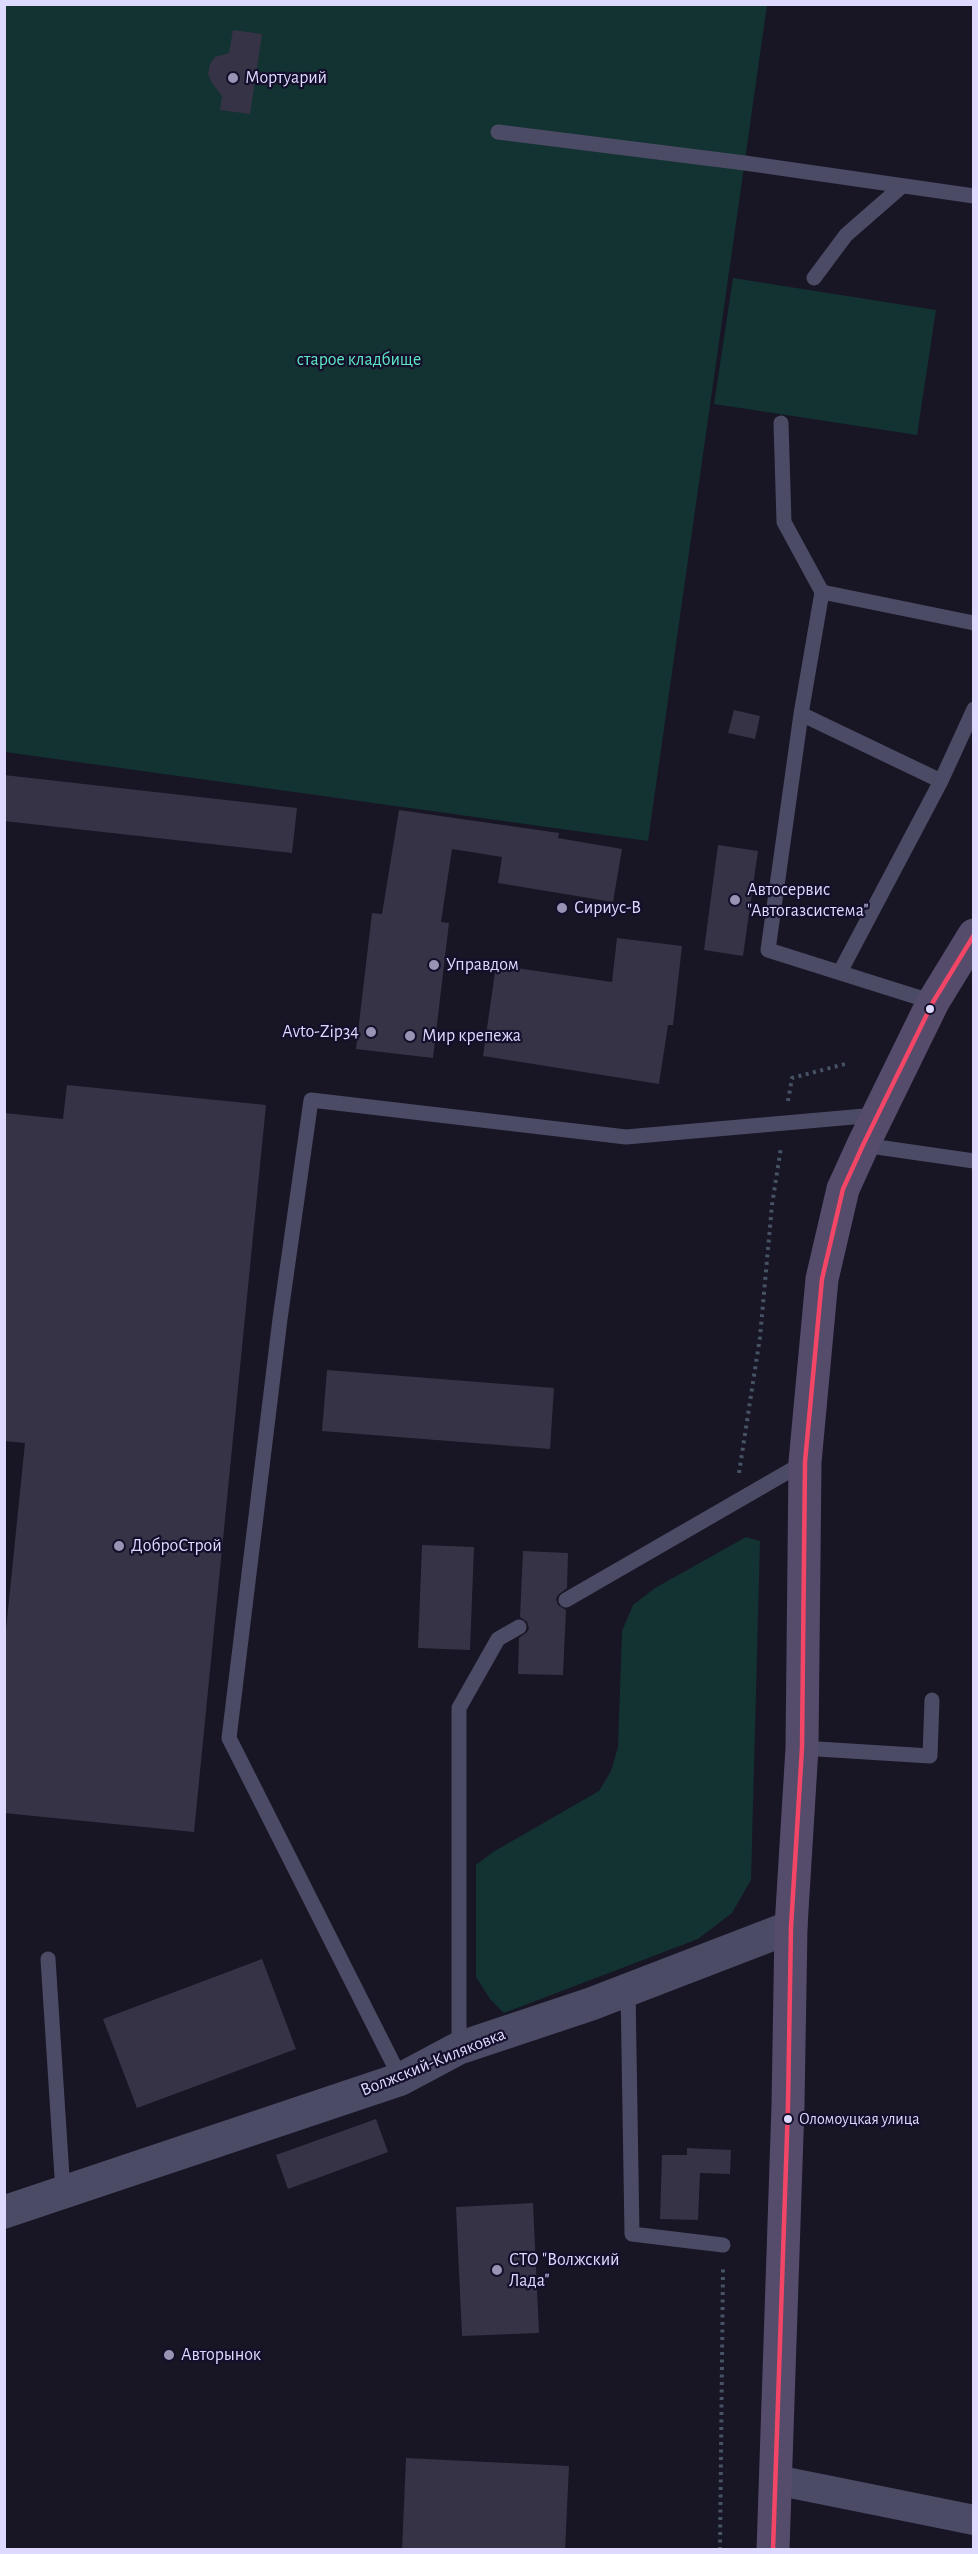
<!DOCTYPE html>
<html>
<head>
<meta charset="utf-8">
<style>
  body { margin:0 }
  #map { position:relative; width:978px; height:2554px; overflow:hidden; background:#181525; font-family:"Alegreya Sans",sans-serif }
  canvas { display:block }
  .frame { position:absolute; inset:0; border:6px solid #ded9ff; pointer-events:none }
</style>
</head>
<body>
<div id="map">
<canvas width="978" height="2554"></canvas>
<div class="frame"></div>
</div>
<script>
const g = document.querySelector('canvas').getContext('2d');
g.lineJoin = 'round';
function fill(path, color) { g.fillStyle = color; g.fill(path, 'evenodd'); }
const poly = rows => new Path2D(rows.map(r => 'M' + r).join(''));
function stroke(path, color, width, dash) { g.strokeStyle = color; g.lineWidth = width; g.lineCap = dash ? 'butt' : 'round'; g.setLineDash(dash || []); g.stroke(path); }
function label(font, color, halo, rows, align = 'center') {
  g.font = font + ' "Alegreya Sans",sans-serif'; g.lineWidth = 4.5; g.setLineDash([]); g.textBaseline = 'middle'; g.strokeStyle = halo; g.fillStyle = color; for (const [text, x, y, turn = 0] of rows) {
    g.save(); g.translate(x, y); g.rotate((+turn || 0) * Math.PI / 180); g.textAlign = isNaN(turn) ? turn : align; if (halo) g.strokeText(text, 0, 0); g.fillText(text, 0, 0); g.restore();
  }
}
const green = poly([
  [5,5,767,5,648,841,5,752],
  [733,278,936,310,917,435,714,404],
  [746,1537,760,1541,751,1880,732,1913,698,1939,504,2013,490,1999,476,1977,476,1865,493,1852,599,1791,611,1771,618,1747,622,1631,633,1605,655,1588]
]);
const building = poly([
  [233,30,262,34,250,114,220,110,222,96,212,83,208,74,210,64,215,57,229,53],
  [734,710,760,716,755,739,728,733],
  [4,775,297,808,292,853,4,821],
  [399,810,559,833,558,838,622,849,613,902,498,883,502,857,452,849,441,922,449,923,433,1058,356,1049,372,913,382,914],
  [718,845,758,851,743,956,704,950],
  [617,938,682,946,673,1025,668,1025,659,1084,483,1056,496,965,612,982],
  [67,1085,266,1105,194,1832,4,1813,4,1649,25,1443,4,1441,4,1113,63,1119],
  [327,1370,554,1388,550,1449,322,1431],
  [422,1545,474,1547,470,1650,418,1648],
  [523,1551,568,1553,567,1588,558,1595,556,1599,558,1605,566,1610,563,1675,518,1674,519,1638,527,1632,529,1628,527,1622,520,1617],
  [262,1959,296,2049,137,2108,103,2019],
  [376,2119,388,2152,288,2189,276,2155],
  [687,2148,731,2150,730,2174,700,2173,698,2220,660,2219,662,2155,687,2155],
  [533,2203,539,2333,462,2336,456,2207],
  [406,2458,569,2466,565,2550,402,2550]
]);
const path = poly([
  [788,1101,792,1078,849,1063],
  [739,1473,760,1337,772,1205,781,1147],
  [720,2550,723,2268]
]);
const service = poly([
  [498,132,745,163,974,196],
  [814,278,846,235,901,187],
  [781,423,784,522,822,592,801,714,768,950,933,1002],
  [822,592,974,623],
  [801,714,941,781],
  [840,972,941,781,974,709],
  [863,1145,974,1161],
  [566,1600,805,1462],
  [802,1748,930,1756,932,1700],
  [48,1959,63,2192],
  [628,1990,632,2234,723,2245],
  [459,2048,459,1708,498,1639,519,1627],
  [401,2079,229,1738,280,1319,311,1100,626,1137,876,1115]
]);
const minor = poly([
  [776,2480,974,2520]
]);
const tertiary = poly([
  [4,2212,401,2079,459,2048,591,2004,791,1927]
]);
const primary = poly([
  [773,2550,788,2105,791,1927,802,1748,805,1462,822,1279,843,1189,863,1145,933,1002,974,935]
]);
const bus1 = poly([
  [773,2550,788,2105,791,1927,802,1748,805,1462,822,1279,843,1189,863,1145,933,1002,974,935]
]);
const markers = [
  [233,78,6,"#9994b3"],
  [735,900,6,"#9994b3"],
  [562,908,6,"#9994b3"],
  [434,965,6,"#9994b3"],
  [930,1009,5,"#ded9ff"],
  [371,1032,6,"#9994b3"],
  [410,1036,6,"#9994b3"],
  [119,1546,6,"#9994b3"],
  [788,2119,5,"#ded9ff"],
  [497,2270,6,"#9994b3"],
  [169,2355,6,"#9994b3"]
];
const busNames = [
  ["Оломоуцкая улица",799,2119]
];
const poiNames = [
  ["Мортуарий",245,78],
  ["Автосервис",747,890],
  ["\"Автогазсистема\"",747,911],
  ["Сириус-В",574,908],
  ["Управдом",446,965],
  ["Avto-Zip34",359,1032,"right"],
  ["Мир крепежа",422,1036],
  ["ДоброСтрой",131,1546],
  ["СТО \"Волжский",509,2260],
  ["Лада\"",509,2281],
  ["Авторынок",181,2355]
];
const parkNames = [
  ["старое кладбище",359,360]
];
const streetNames = [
  ["Волжский-Киляковка",433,2062,-22]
];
fill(green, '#133232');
fill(building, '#373346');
stroke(path, '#455364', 4, [3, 4.5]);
stroke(service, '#4b4b66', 15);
stroke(minor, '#4b4b66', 30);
stroke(tertiary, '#4b4b66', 33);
stroke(primary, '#554b6b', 33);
stroke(bus1, '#f34667', 4.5);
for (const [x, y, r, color] of markers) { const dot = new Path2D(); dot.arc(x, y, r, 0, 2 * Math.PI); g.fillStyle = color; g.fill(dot); stroke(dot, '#140f2b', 2); }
label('16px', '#ded9ff', '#140f2b', busNames, 'left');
label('18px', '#ded9ff', '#140f2b', poiNames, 'left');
label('18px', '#5de7c4', '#140f2b', parkNames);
label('18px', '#ded9ff', '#140f2b', streetNames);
</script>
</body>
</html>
